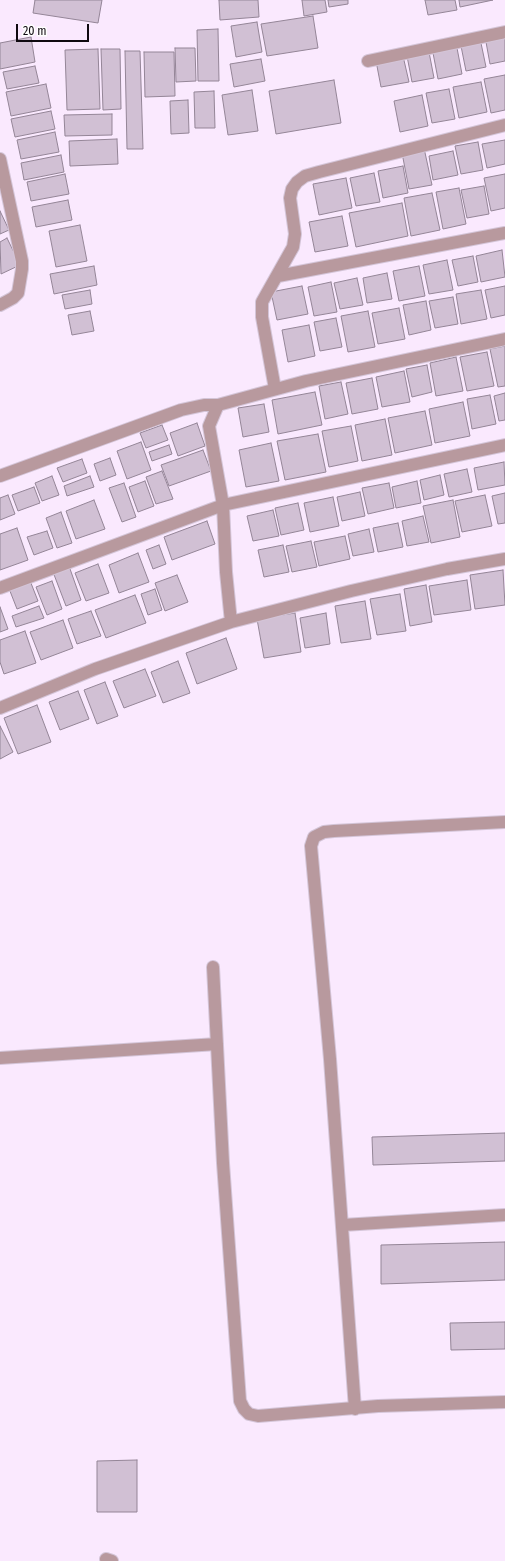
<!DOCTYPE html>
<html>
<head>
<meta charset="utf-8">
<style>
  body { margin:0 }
  #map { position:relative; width:505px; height:1561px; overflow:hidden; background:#fae9fe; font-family:"Fira Sans Condensed",sans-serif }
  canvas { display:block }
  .scale { position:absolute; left:16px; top:24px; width:73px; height:18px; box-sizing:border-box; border:2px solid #0f0910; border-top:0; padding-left:5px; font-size:12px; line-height:14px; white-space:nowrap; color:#0f0910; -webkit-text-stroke:3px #fdfdfd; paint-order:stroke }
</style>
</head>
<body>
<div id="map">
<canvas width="505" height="1561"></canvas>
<div class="scale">20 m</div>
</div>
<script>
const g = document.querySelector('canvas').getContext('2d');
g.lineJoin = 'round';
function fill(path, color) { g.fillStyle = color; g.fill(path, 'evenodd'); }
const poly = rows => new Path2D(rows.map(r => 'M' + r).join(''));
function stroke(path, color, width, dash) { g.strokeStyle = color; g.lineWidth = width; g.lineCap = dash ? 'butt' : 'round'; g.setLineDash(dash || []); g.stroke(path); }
const building = poly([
  [35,0,102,0,98,23,33,13,35,0],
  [219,0,258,0,259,17,220,20,219,0],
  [302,0,325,0,327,12,304,16,302,0],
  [328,0,348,0,348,4,329,7,328,0],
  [425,0,455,0,457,10,428,15,425,0],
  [459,0,493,0,460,7,459,0],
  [313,16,318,48,267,56,261,24,313,16],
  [257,22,262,52,236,57,231,26,257,22],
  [218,29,219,81,198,81,197,30,218,29],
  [31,37,35,62,0,69,0,43,31,37],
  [505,38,505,61,490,64,486,42,505,38],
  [481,43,486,67,466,71,461,46,481,43],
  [175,48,195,48,196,81,176,82,175,48],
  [457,48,462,74,438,79,433,53,457,48],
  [98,49,100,109,67,110,65,50,98,49],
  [101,49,120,49,121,109,103,110,101,49],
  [125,51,140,51,143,149,127,149,125,51],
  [144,52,174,52,175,96,145,97,144,52],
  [429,52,434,78,412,82,407,56,429,52],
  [403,56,409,82,381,87,376,61,403,56],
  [261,59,265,81,234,87,230,64,261,59],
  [35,66,39,83,7,89,3,72,35,66],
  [505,75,505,110,491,113,484,79,505,75],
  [334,80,341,123,276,134,269,91,334,80],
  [481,82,487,112,459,118,453,87,481,82],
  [46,84,51,108,11,116,6,92,46,84],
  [449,89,455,119,432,123,426,93,449,89],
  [252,90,258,131,228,135,222,95,252,90],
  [214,91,215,128,195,128,194,92,214,91],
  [422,95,428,126,400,132,394,101,422,95],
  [188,100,189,133,171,134,170,101,188,100],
  [51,111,55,129,15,137,11,119,51,111],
  [112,114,112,135,65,136,64,115,112,114],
  [55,132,59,152,21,159,17,140,55,132],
  [117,139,118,164,70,166,69,141,117,139],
  [505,140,505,164,487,168,482,144,505,140],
  [478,142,483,170,461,174,455,146,478,142],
  [424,148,432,185,409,189,402,153,424,148],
  [453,151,458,175,433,180,429,156,453,151],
  [61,155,64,172,24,180,21,163,61,155],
  [403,166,408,193,383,198,378,171,403,166],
  [374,173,380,202,356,206,350,178,374,173],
  [65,174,69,194,31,201,27,182,65,174],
  [505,174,505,208,491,211,484,178,505,174],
  [346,178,352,208,319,215,313,184,346,178],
  [484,186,489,214,467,218,461,190,484,186],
  [459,188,466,224,443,229,436,192,459,188],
  [432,193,440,230,411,236,404,198,432,193],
  [68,200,72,220,36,227,32,207,68,200],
  [402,203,408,236,356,247,349,213,402,203],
  [0,211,9,230,0,234,0,211],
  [342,216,348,246,315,252,309,222,342,216],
  [80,225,87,261,56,267,49,231,80,225],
  [7,238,20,265,1,274,0,242,7,238],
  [502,250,505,277,481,282,476,256,502,250],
  [473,256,478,282,458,286,452,260,473,256],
  [447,260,453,290,429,294,423,265,447,260],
  [94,266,97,285,54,294,50,274,94,266],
  [419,266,425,296,399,301,393,271,419,266],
  [387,273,392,299,367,303,363,278,387,273],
  [357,278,363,305,340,309,334,283,357,278],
  [331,282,337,312,314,316,308,287,331,282],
  [302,286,308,314,277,320,271,292,302,286],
  [505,286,505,315,491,318,485,290,505,286],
  [90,290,92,304,65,309,62,295,90,290],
  [481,290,487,319,461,324,456,294,481,290],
  [453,297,458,324,435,328,429,301,453,297],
  [426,301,431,330,409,335,403,305,426,301],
  [399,308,405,339,378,344,372,313,399,308],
  [90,311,94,331,72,335,68,315,90,311],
  [368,311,375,347,348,352,341,316,368,311],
  [336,318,342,347,320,351,314,322,336,318],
  [309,325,315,356,288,362,282,330,309,325],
  [505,346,505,386,498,387,490,349,505,346],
  [487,352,494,386,467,391,460,357,487,352],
  [456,357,463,391,436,396,430,363,456,357],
  [427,365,432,392,412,397,406,369,427,365],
  [404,371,410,402,382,407,376,377,404,371],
  [372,378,378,409,352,414,346,383,372,378],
  [341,382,348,414,325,419,319,386,341,382],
  [315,392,322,425,278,434,272,400,315,392],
  [505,393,505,420,499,421,494,396,505,393],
  [490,395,496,424,472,429,467,399,490,395],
  [463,402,470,436,435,443,429,409,463,402],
  [264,404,269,432,243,437,238,408,264,404],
  [425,411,432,445,395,453,388,418,425,411],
  [385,419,392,455,362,461,355,425,385,419],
  [197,423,205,446,178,456,170,433,197,423],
  [162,425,168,440,146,448,140,433,162,425],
  [351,426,358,461,329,467,322,431,351,426],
  [318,434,326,472,285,480,277,441,318,434],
  [141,442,151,470,127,479,117,451,141,442],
  [271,443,279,481,246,487,239,450,271,443],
  [169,445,172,454,152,461,149,452,169,445],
  [203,450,211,471,169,486,161,465,203,450],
  [110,458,116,475,100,481,94,464,110,458],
  [82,459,87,473,63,482,57,468,82,459],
  [504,462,505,485,478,490,474,468,504,462],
  [467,469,472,492,449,497,444,474,467,469],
  [162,471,173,499,156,504,146,477,162,471],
  [440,475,444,495,424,500,420,480,440,475],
  [52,476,59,495,42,501,35,483,52,476],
  [90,476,94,487,67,496,64,486,90,476],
  [145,481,154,506,138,512,129,487,145,481],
  [417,481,421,503,396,508,392,487,417,481],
  [124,483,136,517,122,522,109,488,124,483],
  [389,483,394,508,368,514,362,488,389,483],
  [34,487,40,503,18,511,12,495,34,487],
  [360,492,365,516,342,521,337,497,360,492],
  [505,493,505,523,498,524,492,496,505,493],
  [8,495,15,514,0,520,0,498,8,495],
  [485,495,492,526,462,532,455,501,485,495],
  [333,497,339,526,310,532,304,503,333,497],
  [94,500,105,529,76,539,66,511,94,500],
  [453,500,460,537,431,543,423,506,453,500],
  [298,503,304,530,281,535,275,508,298,503],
  [273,510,279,536,253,541,247,516,273,510],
  [61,512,72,543,57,548,46,518,61,512],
  [423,516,429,542,407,546,402,521,423,516],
  [207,521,215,544,172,560,164,537,207,521],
  [398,523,403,547,378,552,373,528,398,523],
  [17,528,28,560,0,570,0,534,17,528],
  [369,529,374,552,353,556,348,534,369,529],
  [47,531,53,548,34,555,27,537,47,531],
  [345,536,350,559,319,566,314,542,345,536],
  [311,541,317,567,292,572,286,546,311,541],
  [159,545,166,564,153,569,146,550,159,545],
  [283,545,289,572,264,577,258,550,283,545],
  [138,553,149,582,119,593,109,565,138,553],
  [98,564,109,593,86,601,75,573,98,564],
  [69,566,81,600,66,606,53,572,69,566],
  [503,570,505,605,475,609,470,575,503,570],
  [177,575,188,602,165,611,155,583,177,575],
  [29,578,38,601,17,609,8,586,29,578],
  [467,580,471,610,434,615,429,586,467,580],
  [52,581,62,609,47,615,36,587,52,581],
  [426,585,432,622,410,626,404,589,426,585],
  [155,589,162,610,148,615,141,594,155,589],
  [400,594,406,631,377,635,370,599,400,594],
  [135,595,146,623,106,638,95,610,135,595],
  [365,601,371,639,341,643,335,606,365,601],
  [39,606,44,618,16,627,12,616,39,606],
  [0,607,8,629,0,632,0,607],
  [91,611,101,636,77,644,68,619,91,611],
  [295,613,301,652,264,658,257,619,295,613],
  [326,613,330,644,305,648,300,618,326,613],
  [63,620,73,648,41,660,30,632,63,620],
  [25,631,36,663,4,674,0,662,0,640,25,631],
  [226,638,237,669,197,684,186,653,226,638],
  [178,661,190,693,163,703,151,672,178,661],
  [145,669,156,696,124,708,113,681,145,669],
  [105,682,118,716,97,724,84,690,105,682],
  [78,691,89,719,60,730,49,702,78,691],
  [37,705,51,742,18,754,4,718,37,705],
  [0,726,13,752,0,759,0,726],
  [505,1133,505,1161,373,1165,372,1137,505,1133],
  [505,1242,505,1280,381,1284,381,1245,505,1242],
  [505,1322,505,1349,451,1350,450,1323,505,1322],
  [137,1460,137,1512,97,1512,97,1461,137,1460]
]);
const minor = poly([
  [368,61,505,32],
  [0,159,22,261,22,269,18,293,13,298,0,305],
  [278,276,505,233],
  [275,389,262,317,262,302,293,247,295,234,290,198,292,189,297,182,305,176,319,172,505,125],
  [0,476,181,410,204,405,218,405],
  [0,588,223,505,505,445],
  [231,622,226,572,223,505,209,426,218,405,306,381,505,339],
  [0,708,95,669,231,622,351,591,447,569,505,559],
  [213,967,223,1163,240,1401,244,1409,249,1414,258,1416,378,1406,505,1402],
  [0,1058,217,1044],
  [343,1225,505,1215],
  [355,1409,330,1059,311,846,314,837,324,832,334,831,505,822],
  [106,1559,112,1561]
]);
fill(building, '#d1c0d4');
stroke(building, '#948597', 1);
stroke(minor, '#d4c5d8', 14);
stroke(minor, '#b8999e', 12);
</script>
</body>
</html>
